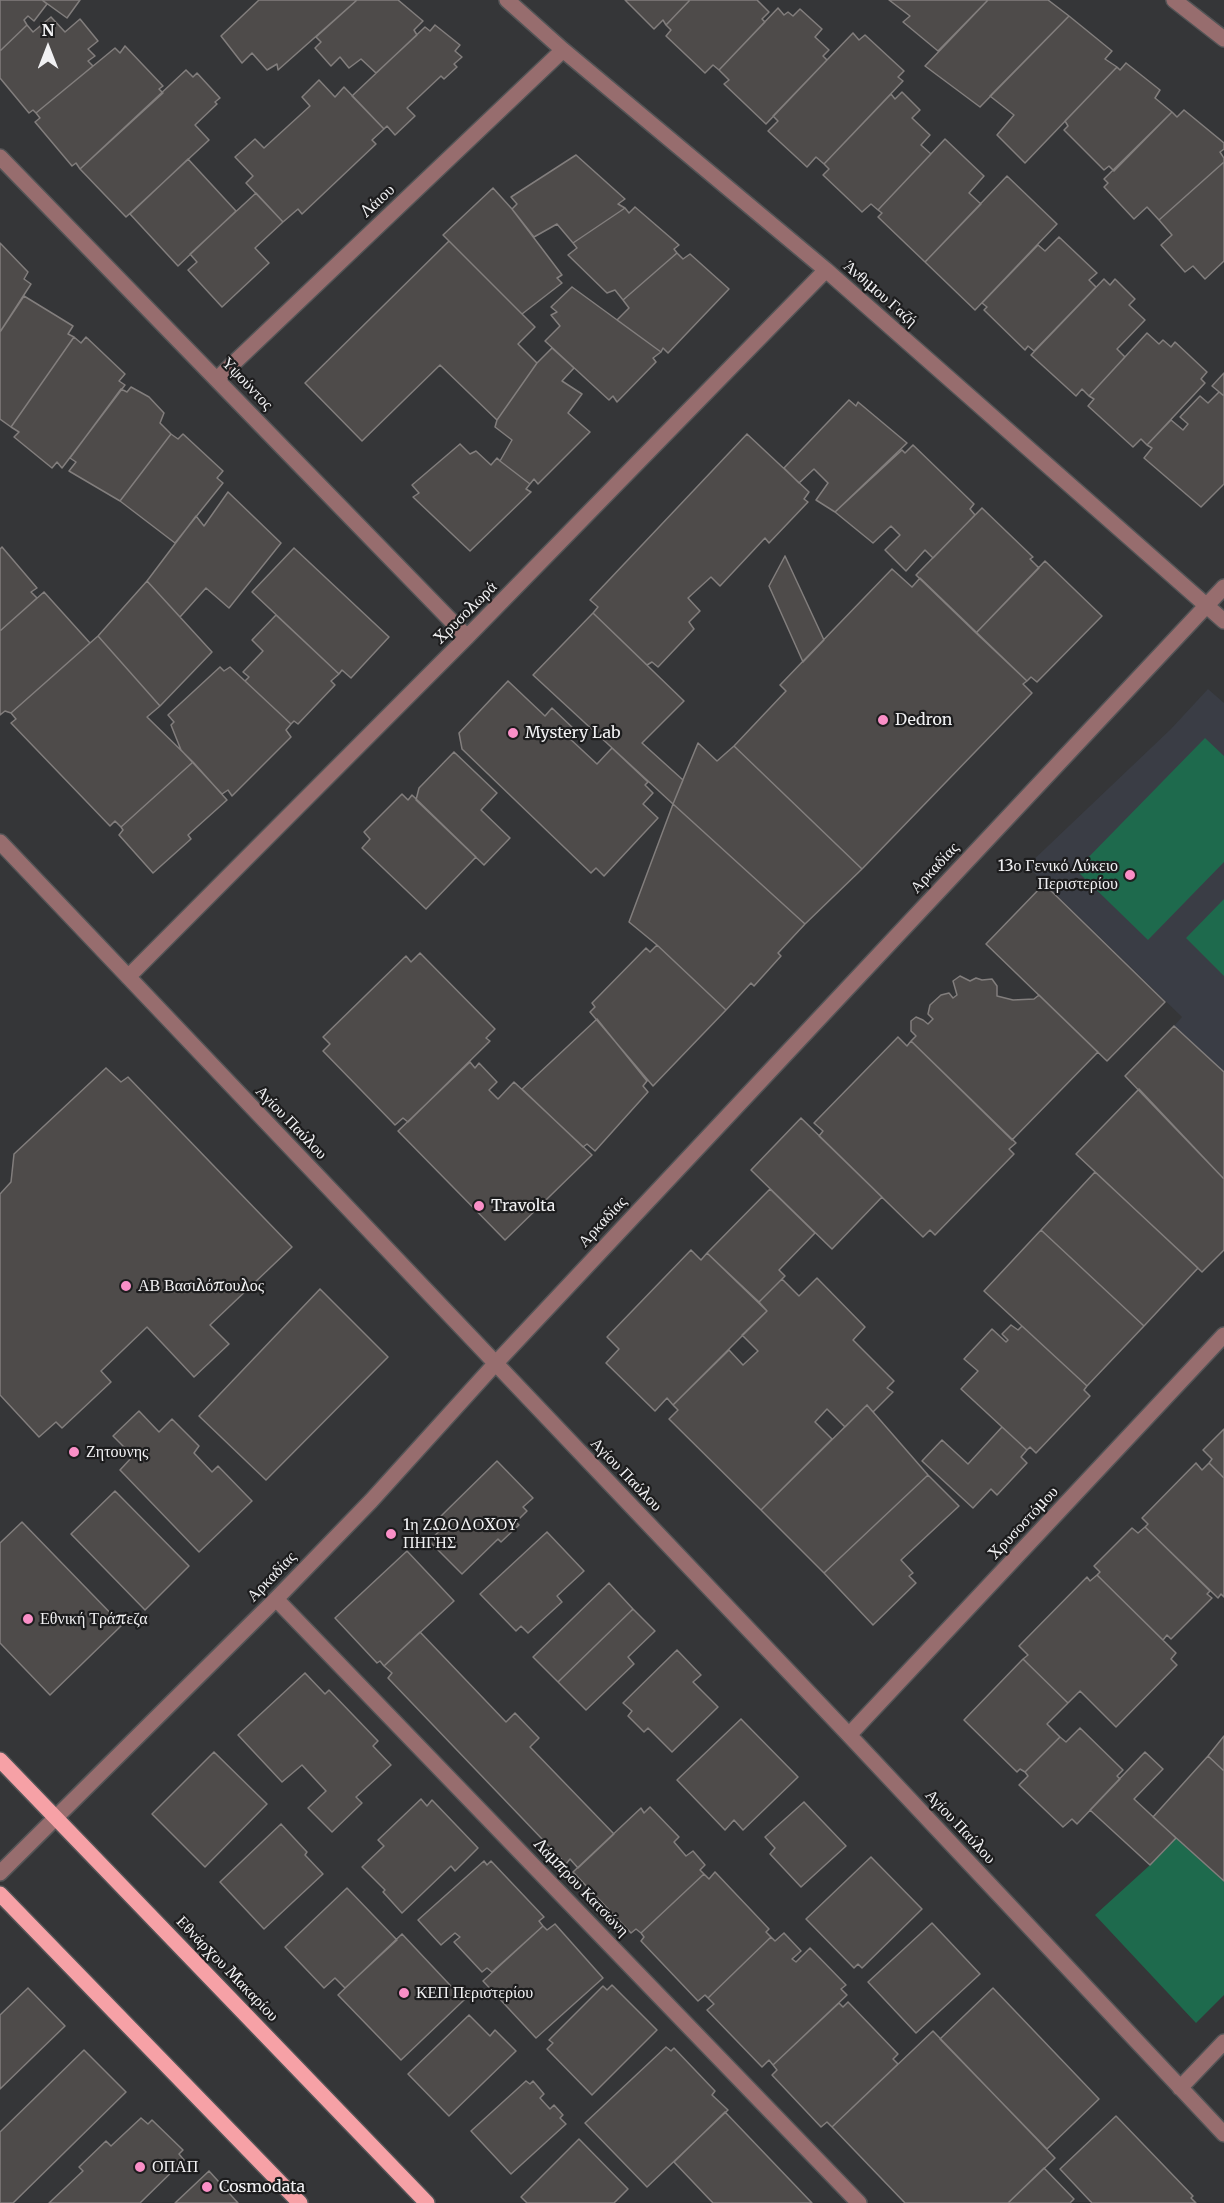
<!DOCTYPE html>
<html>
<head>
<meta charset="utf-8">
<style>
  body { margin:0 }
  #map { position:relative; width:1224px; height:2203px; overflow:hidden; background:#353638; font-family:Merriweather,serif }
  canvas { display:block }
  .north { position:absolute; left:18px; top:18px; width:60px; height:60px; -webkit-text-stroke:4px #1d1d1e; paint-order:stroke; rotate:0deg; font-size:16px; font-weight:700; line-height:24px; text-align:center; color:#f1f1f3 }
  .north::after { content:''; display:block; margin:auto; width:21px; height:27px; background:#f1f1f3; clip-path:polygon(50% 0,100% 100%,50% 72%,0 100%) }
</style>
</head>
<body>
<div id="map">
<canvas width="1224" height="2203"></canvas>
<div class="north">N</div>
</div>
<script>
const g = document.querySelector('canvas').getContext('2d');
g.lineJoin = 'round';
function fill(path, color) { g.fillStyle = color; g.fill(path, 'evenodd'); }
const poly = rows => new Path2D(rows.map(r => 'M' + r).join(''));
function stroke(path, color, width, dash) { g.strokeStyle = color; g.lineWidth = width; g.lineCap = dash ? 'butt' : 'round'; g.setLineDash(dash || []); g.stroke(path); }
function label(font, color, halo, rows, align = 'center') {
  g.font = font + ' Merriweather,serif'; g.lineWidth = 4.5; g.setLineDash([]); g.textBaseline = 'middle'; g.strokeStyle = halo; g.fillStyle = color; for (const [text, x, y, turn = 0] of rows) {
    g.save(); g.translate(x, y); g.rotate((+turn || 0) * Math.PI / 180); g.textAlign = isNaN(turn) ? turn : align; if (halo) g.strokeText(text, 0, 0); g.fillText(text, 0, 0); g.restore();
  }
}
const built = poly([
  [1208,689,1224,703,1224,1072,1174,1026,1182,1017,1027,866,1171,729]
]);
const green = poly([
  [1205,738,1224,756,1224,862,1148,940,1076,870],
  [1224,899,1224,976,1186,938],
  [1176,1838,1224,1881,1224,1995,1196,2023,1095,1915,1150,1865]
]);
const building = poly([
  [0,0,42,0,47,4,34,21,28,16,24,20,27,25,0,51,0,0],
  [42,0,80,0,67,18,42,0],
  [259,0,357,0,278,70,277,64,267,70,252,53,242,63,221,36,259,0],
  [357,0,398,0,423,21,414,30,417,35,376,73,361,59,349,68,340,57,331,66,315,48,321,42,316,37,357,0],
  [625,0,690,0,666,25,663,20,654,29,625,0],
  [690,0,757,0,769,12,762,19,765,22,719,70,713,65,705,73,666,36,671,30,666,25,690,0],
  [889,0,988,0,938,51,903,22,910,16,889,0],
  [988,0,1048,0,1069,16,980,107,925,66,988,0],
  [778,8,784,15,788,12,793,16,800,9,822,29,815,37,829,50,823,56,827,60,766,124,724,84,729,80,719,70,778,8],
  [1069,16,1112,51,1105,59,1117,67,1025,163,997,135,1014,115,990,96,1069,16],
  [51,17,65,32,80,19,98,41,88,49,95,56,88,61,93,66,36,113,33,110,29,113,0,78,0,51,27,25,33,32,51,17],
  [435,25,460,45,455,51,462,57,454,64,457,67,444,79,441,76,407,108,415,116,395,135,387,126,384,129,352,96,425,27,430,31,435,25],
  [853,33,859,40,865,35,904,71,898,77,903,81,824,164,816,157,807,167,768,131,778,121,773,116,853,33],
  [125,46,163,86,159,89,163,93,80,169,76,163,72,166,35,122,40,118,36,113,115,48,120,53,125,46],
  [1126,63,1160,90,1155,98,1172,112,1114,171,1109,166,1104,170,1064,130,1068,126,1065,121,1117,67,1120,70,1126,63],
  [186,70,193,77,197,73,220,98,215,102,217,104,195,125,209,140,126,217,80,169,186,70],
  [319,80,335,97,344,87,384,129,372,140,376,144,302,214,298,209,283,222,246,183,253,176,235,157,255,139,264,148,310,106,302,97,319,80],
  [902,92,920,110,912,118,930,135,921,145,931,154,878,210,871,204,862,212,823,175,829,169,824,164,891,94,895,99,902,92],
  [1184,110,1224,143,1224,149,1220,152,1224,158,1224,162,1159,220,1147,207,1134,219,1104,187,1108,183,1104,179,1172,112,1177,117,1184,110],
  [945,139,984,176,969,193,981,204,925,262,878,217,882,213,878,210,945,139],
  [576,155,625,199,618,204,625,208,573,243,557,224,534,237,512,209,517,204,511,197,576,155],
  [188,159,236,211,178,266,130,214,188,159],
  [1224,162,1224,261,1205,279,1193,266,1185,272,1161,245,1172,235,1159,220,1224,162],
  [1007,176,1057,224,975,310,925,262,1007,176],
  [493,188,512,209,562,275,557,278,562,283,522,314,443,235,493,188],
  [256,193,283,222,255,248,269,263,222,307,188,270,197,262,190,254,256,193],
  [635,207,679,245,674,249,677,253,623,300,615,290,607,293,568,255,577,248,573,243,625,208,629,213,635,207],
  [1059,237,1097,273,1089,280,1096,287,1034,351,1028,346,1025,350,984,310,987,307,982,303,1038,245,1045,251,1059,237],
  [449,241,535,327,518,344,537,363,497,420,440,365,362,441,305,383,449,241],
  [0,243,28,272,24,279,31,284,0,332,0,243],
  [677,253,683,259,690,254,729,289,668,353,663,348,661,352,617,320,629,308,623,300,677,253],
  [1104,279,1110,285,1115,279,1135,299,1129,305,1145,320,1117,349,1125,357,1089,396,1082,389,1076,396,1031,355,1104,279],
  [572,287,661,352,653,358,656,362,617,402,613,396,609,400,545,341,560,326,551,315,557,312,551,307,572,287],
  [24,296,73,326,68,334,74,337,11,427,0,419,0,332,24,296],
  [1147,333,1159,344,1163,340,1171,347,1175,342,1207,372,1201,379,1205,383,1147,445,1141,439,1133,447,1088,406,1094,399,1089,396,1147,333],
  [74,337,81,343,86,337,125,374,119,381,125,385,62,468,57,462,52,468,14,437,19,432,11,427,74,337],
  [552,348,574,368,562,381,582,394,568,413,590,432,538,484,534,479,530,484,500,461,512,440,495,427,497,420,537,363,552,348],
  [1224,373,1224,396,1212,386,1224,373],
  [131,387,149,397,164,413,160,423,171,434,120,501,69,471,76,462,70,458,121,389,127,392,131,387],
  [1219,392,1224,396,1224,484,1201,507,1144,458,1152,448,1147,445,1171,420,1183,430,1188,424,1180,417,1200,396,1208,403,1219,392],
  [849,400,856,406,858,402,907,443,835,512,816,500,828,483,814,469,799,483,784,468,849,400],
  [171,434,178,439,183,434,223,471,217,478,223,483,175,543,120,501,171,434],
  [747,434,809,492,804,499,808,502,769,543,765,538,720,586,711,577,688,598,700,611,689,622,694,629,658,667,652,662,647,665,593,613,598,607,590,600,747,434],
  [460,444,470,454,476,451,491,465,497,458,500,461,530,484,526,489,531,492,470,551,413,497,419,493,412,485,460,444],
  [913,445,974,504,970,509,975,515,933,558,925,550,906,571,885,550,900,535,891,526,873,543,835,512,902,450,905,453,913,445],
  [228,492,281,543,229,608,206,588,180,617,147,581,196,516,204,526,228,492],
  [982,508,1033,557,1030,559,1039,568,976,633,916,575,982,508],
  [2,547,37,588,31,592,37,598,0,631,0,549,2,547],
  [294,548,389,637,351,678,342,670,339,674,252,592,294,548],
  [785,556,824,640,803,662,769,586,785,556],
  [1045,561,1102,616,1037,682,1031,677,1027,681,976,633,1045,561],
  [892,569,912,587,920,578,1027,681,1023,684,1032,693,862,869,734,746,786,691,780,685,892,569],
  [147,581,212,652,160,706,98,636,147,581],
  [44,592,90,643,11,713,5,711,0,715,0,631,44,592],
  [593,613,684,701,642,743,683,780,673,804,533,675,593,613],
  [276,615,339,674,331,681,335,685,298,724,294,721,291,724,245,681,249,677,243,672,263,651,252,640,276,615],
  [98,636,160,706,147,717,193,762,121,827,115,821,110,826,11,723,16,719,11,713,98,636],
  [220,667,224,671,230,667,291,724,286,730,291,737,232,796,228,790,222,794,181,750,171,725,174,722,168,715,220,667],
  [508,681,545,716,552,708,574,729,567,736,597,764,612,748,648,782,645,785,653,793,643,804,658,818,604,876,596,868,591,873,462,749,459,733,508,681],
  [698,743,717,761,734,746,862,869,805,924,673,804,698,743],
  [454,752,497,793,481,810,510,838,484,865,416,800,419,788,454,752],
  [193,762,227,800,188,835,191,839,153,873,119,835,123,830,121,827,193,762],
  [402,794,408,800,412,795,476,857,426,909,362,848,370,839,364,832,402,794],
  [673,804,805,924,778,953,781,956,754,986,751,983,726,1010,657,945,629,922,673,804],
  [1044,884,1165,1002,1107,1061,986,944,1044,884],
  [657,945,726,1010,653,1086,590,1012,595,1007,592,1003,646,948,650,952,657,945],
  [420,953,495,1029,486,1038,490,1041,408,1122,403,1118,395,1125,323,1051,330,1044,323,1037,406,956,411,962,420,953],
  [960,976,970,981,976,978,982,980,992,979,997,986,997,996,1013,1000,1034,999,1039,995,1098,1052,1012,1140,911,1041,916,1036,911,1031,911,1021,916,1017,923,1020,928,1024,933,1019,928,1014,930,1005,941,995,949,993,953,998,957,995,953,981,960,976],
  [597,1019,647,1081,643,1086,648,1092,595,1151,587,1144,583,1147,522,1089,597,1019],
  [1174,1026,1224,1072,1224,1179,1125,1076,1174,1026],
  [898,1037,907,1046,911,1041,1016,1143,1009,1149,1014,1154,935,1235,930,1230,923,1237,819,1136,823,1131,814,1123,898,1037],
  [470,1062,475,1068,479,1063,497,1082,489,1090,498,1099,514,1082,592,1155,505,1240,398,1131,470,1062],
  [106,1068,121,1082,128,1077,292,1247,210,1325,229,1344,194,1377,147,1327,101,1371,111,1382,62,1428,56,1422,39,1437,0,1395,0,1194,11,1182,14,1154,106,1068],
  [1139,1089,1224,1179,1224,1250,1202,1272,1076,1154,1139,1089],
  [801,1118,882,1197,832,1249,751,1170,801,1118],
  [1095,1172,1198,1268,1144,1326,1041,1230,1095,1172],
  [770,1189,815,1233,779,1270,785,1276,759,1302,707,1253,770,1189],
  [1041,1230,1144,1326,1087,1386,984,1291,1041,1230],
  [691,1250,701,1260,707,1253,767,1311,673,1405,667,1398,655,1411,606,1363,619,1349,607,1337,691,1250],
  [817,1278,865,1327,853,1340,894,1381,887,1388,893,1392,873,1412,867,1405,845,1427,827,1409,815,1422,832,1439,761,1510,669,1419,678,1410,673,1405,729,1350,743,1365,758,1351,742,1335,767,1311,759,1302,782,1279,799,1296,817,1278],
  [320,1289,388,1357,266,1480,199,1416,320,1289],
  [1011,1325,1018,1330,1022,1326,1087,1386,1084,1390,1090,1396,1036,1453,1030,1447,1027,1450,961,1389,978,1371,964,1359,992,1329,1006,1342,1008,1340,1002,1334,1011,1325],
  [867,1405,928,1475,824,1573,761,1510,867,1405],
  [139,1411,159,1432,172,1419,199,1446,194,1453,212,1472,218,1466,252,1501,199,1552,120,1470,133,1456,113,1436,139,1411],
  [1002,1427,1027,1450,1021,1457,1027,1463,997,1495,991,1489,973,1508,922,1461,942,1440,968,1464,1002,1427],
  [1224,1429,1224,1478,1209,1463,1212,1459,1203,1450,1224,1429],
  [497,1461,533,1498,523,1507,527,1511,516,1522,519,1525,501,1542,498,1539,462,1574,429,1541,447,1524,440,1517,497,1461],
  [1196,1463,1202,1470,1209,1463,1224,1478,1224,1597,1221,1594,1218,1598,1145,1527,1148,1524,1142,1518,1196,1463],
  [928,1475,959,1506,901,1560,913,1573,909,1576,916,1583,873,1625,824,1573,928,1475],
  [115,1491,189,1566,145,1610,71,1534,115,1491],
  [22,1522,122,1625,50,1695,0,1643,0,1543,22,1522],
  [1145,1527,1210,1591,1207,1594,1212,1598,1171,1639,1167,1635,1163,1640,1097,1575,1100,1572,1094,1566,1132,1528,1138,1533,1145,1527],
  [547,1532,584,1571,557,1596,562,1602,528,1633,521,1626,516,1631,480,1594,547,1532],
  [407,1551,454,1601,384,1666,380,1661,377,1663,335,1618,407,1551],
  [1097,1575,1176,1653,1171,1659,1177,1665,1116,1727,1080,1691,1068,1703,1023,1659,1028,1655,1019,1646,1087,1577,1090,1581,1097,1575],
  [609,1583,633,1609,558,1682,533,1657,609,1583],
  [633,1609,655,1631,628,1657,634,1664,586,1710,558,1682,633,1609],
  [420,1632,506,1722,515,1713,539,1738,530,1747,614,1834,578,1868,570,1859,566,1864,388,1678,392,1673,384,1666,420,1632],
  [677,1650,701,1675,693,1682,718,1707,672,1752,648,1728,644,1732,628,1716,632,1711,623,1703,677,1650],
  [1023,1659,1068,1703,1047,1724,1060,1737,1025,1772,1020,1769,1017,1772,964,1720,1023,1659],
  [305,1673,325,1694,329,1690,378,1741,373,1746,391,1765,356,1797,362,1803,332,1832,308,1808,326,1791,302,1765,282,1782,238,1735,305,1673],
  [741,1719,798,1777,743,1830,734,1820,725,1830,677,1780,741,1719],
  [1080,1728,1123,1770,1117,1776,1120,1779,1077,1824,1072,1819,1063,1827,1019,1785,1028,1776,1025,1772,1060,1737,1066,1742,1080,1728],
  [1224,1736,1224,1771,1208,1756,1224,1736],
  [214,1752,267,1804,205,1867,152,1814,214,1752],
  [1145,1752,1163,1769,1134,1799,1176,1838,1150,1865,1090,1810,1145,1752],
  [1208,1756,1224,1771,1224,1881,1153,1817,1208,1756],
  [421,1799,427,1806,432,1800,478,1848,455,1871,451,1866,402,1913,383,1892,385,1890,362,1867,384,1846,378,1840,421,1799],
  [804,1802,846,1846,801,1887,770,1854,775,1848,765,1837,804,1802],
  [650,1807,679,1837,674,1842,686,1856,693,1851,705,1865,700,1870,704,1874,641,1933,636,1929,631,1933,573,1872,641,1808,644,1813,650,1807],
  [281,1824,307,1852,305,1855,323,1874,264,1929,220,1882,281,1824],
  [871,1857,922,1909,862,1968,858,1964,854,1968,806,1919,871,1857],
  [484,1861,487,1865,491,1861,544,1917,539,1921,543,1926,492,1972,487,1968,482,1972,454,1942,460,1937,455,1933,441,1945,418,1920,484,1861],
  [715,1872,769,1929,766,1932,771,1937,708,1998,705,1995,698,2001,641,1941,644,1937,641,1933,704,1874,709,1879,715,1872],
  [347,1888,397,1940,345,1988,335,1978,324,1988,285,1947,347,1888],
  [932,1923,980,1974,916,2033,868,1982,932,1923],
  [555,1924,603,1978,536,2038,483,1981,543,1926,547,1930,555,1924],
  [784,1933,801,1951,792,1959,796,1962,810,1948,846,1985,841,1989,847,1995,773,2065,769,2060,762,2067,707,2010,714,2004,708,1998,771,1937,775,1941,784,1933],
  [402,1934,464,2000,401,2060,338,1995,402,1934],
  [612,1985,657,2030,592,2095,547,2049,553,2043,549,2040,603,1986,607,1990,612,1985],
  [28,1988,65,2026,0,2089,0,2015,28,1988],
  [993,1988,1099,2099,1047,2149,940,2039,993,1988],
  [848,2002,898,2054,893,2059,898,2064,832,2127,827,2122,821,2127,772,2075,777,2070,773,2065,839,2003,843,2007,848,2002],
  [469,2015,490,2036,495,2030,516,2051,449,2116,408,2074,469,2015],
  [933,2031,1055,2158,1008,2203,905,2203,832,2127,933,2031],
  [666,2047,671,2051,674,2048,715,2091,712,2095,728,2110,647,2187,585,2123,666,2047],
  [84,2050,126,2092,13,2203,0,2203,0,2132,84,2050],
  [526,2081,530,2084,533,2081,544,2094,540,2098,550,2109,554,2105,563,2115,560,2118,566,2124,511,2174,471,2131,526,2081],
  [725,2112,812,2203,713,2203,674,2162,725,2112],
  [1116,2116,1193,2196,1191,2198,1196,2203,1092,2203,1060,2169,1116,2116],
  [141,2118,148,2124,152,2120,183,2150,179,2154,184,2160,140,2203,49,2203,83,2171,79,2167,106,2141,111,2146,141,2118],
  [579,2139,628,2189,614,2203,527,2203,521,2197,579,2139],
  [1044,2168,1074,2199,1070,2203,1008,2203,1044,2168],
  [209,2171,238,2203,175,2203,209,2171]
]);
const minor = poly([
  [507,0,563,50,826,270,1224,621],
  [1174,0,1224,39],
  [0,157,467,637],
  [217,379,563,50],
  [0,842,849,1735,1224,2134],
  [128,977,467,637,826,270],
  [276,1599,859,2203],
  [849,1735,1224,1335],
  [0,1873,276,1599,371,1501,495,1364,1224,587],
  [1180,2088,1224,2042]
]);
const major = poly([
  [0,1760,427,2203],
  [0,1894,300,2203]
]);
const markers = [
  [883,720,6,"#fa8fc7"],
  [513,733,6,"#fa8fc7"],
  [1130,875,6,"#fa8fc7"],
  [479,1206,6,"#fa8fc7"],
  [126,1286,6,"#fa8fc7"],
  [74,1452,6,"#fa8fc7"],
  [391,1534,6,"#fa8fc7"],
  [28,1619,6,"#fa8fc7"],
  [404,1993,6,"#fa8fc7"],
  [140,2167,6,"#fa8fc7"],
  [207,2187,6,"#fa8fc7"]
];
const streetNames = [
  ["Λάιου",378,201,-43],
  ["Άνθιμου Γαζή",880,294,41],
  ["Υψούντος",247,384,46],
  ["Χρυσολωρά",466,613,-45],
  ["Αρκαδίας",935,868,-47],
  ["Αγίου Παύλου",291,1123,46],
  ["Αρκαδίας",603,1222,-47],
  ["Αγίου Παύλου",626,1475,46],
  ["Χρυσοστόμου",1024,1523,-47],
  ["Αρκαδίας",272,1577,-46],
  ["Αγίου Παύλου",960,1827,47],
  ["Λάμπρου Κατσώνη",581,1888,46],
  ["Εθνάρχου Μακαρίου",227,1969,46]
];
const poiNames = [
  ["Dedron",895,720],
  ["Mystery Lab",525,733],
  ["13ο Γενικό Λύκειο",1118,866,"right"],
  ["Περιστερίου",1118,884,"right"],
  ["Travolta",491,1206],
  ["ΑΒ Βασιλόπουλος",138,1286],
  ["Ζητουνης",86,1452],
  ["1η ΖΩΟΔΟΧΟΥ",403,1525],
  ["ΠΗΓΗΣ",403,1543],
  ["Εθνική Τράπεζα",40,1619],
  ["ΚΕΠ Περιστερίου",416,1993],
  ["ΟΠΑΠ",152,2167],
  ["Cosmodata",219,2187]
];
fill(built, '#3a3d45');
fill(green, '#1e6a4d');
fill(building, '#4e4b4a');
stroke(building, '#827e7d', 1.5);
stroke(minor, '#535456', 18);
stroke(major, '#535456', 18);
stroke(minor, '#976d6e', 15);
stroke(major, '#f6a1a6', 15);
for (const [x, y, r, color] of markers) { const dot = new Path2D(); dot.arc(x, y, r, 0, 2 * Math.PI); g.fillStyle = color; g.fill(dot); stroke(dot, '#1d1d1e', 2); }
label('16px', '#f1f1f3', '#1d1d1e', streetNames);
label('16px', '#f1f1f3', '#1d1d1e', poiNames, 'left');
</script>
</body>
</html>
